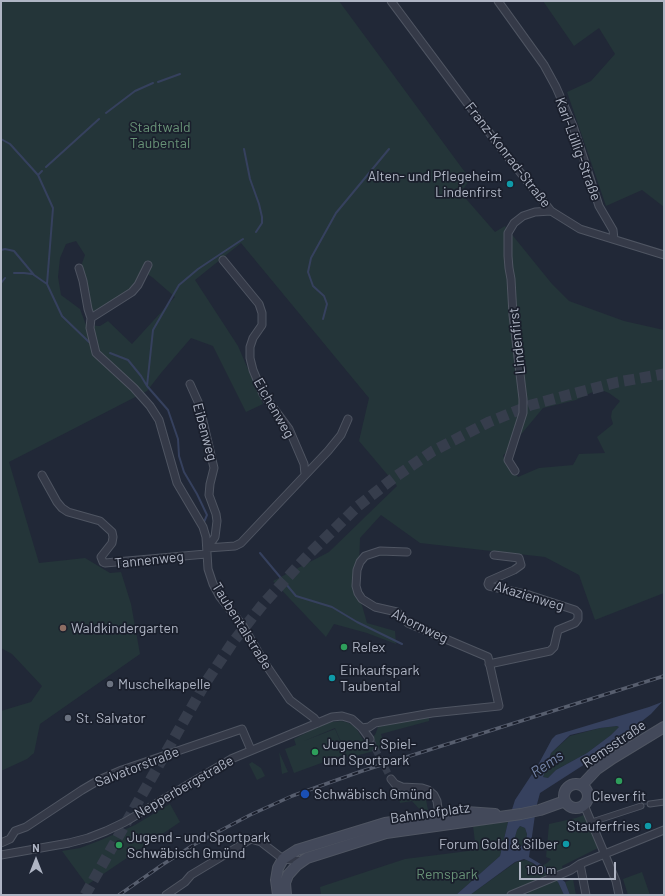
<!DOCTYPE html>
<html>
<head>
<meta charset="utf-8">
<style>
  body { margin:0 }
  #map { position:relative; width:665px; height:896px; overflow:hidden; background:#212837; font-family:Barlow,sans-serif }
  canvas { display:block }
  .frame { position:absolute; inset:0; border:2px solid #afb5c4; pointer-events:none }
  .north { position:absolute; left:16px; top:840px; width:40px; height:40px; -webkit-text-stroke:3px #1a1f2c; paint-order:stroke; rotate:0deg; font-size:11px; font-weight:700; line-height:16px; text-align:center; color:#afb5c4 }
  .north::after { content:''; display:block; margin:auto; width:14px; height:18px; background:#afb5c4; clip-path:polygon(50% 0,100% 100%,50% 72%,0 100%) }
  .scale { position:absolute; left:519px; top:862px; width:97px; height:18px; box-sizing:border-box; border:2px solid #afb5c4; border-top:0; padding-left:5px; font-size:12px; line-height:14px; white-space:nowrap; color:#afb5c4; -webkit-text-stroke:3px #1a1f2c; paint-order:stroke }
</style>
</head>
<body>
<div id="map">
<canvas width="665" height="896"></canvas>
<div class="frame"></div>
<div class="north">N</div>
<div class="scale">100 m</div>
</div>
<script>
const g = document.querySelector('canvas').getContext('2d');
g.lineJoin = 'round';
function fill(path, color) { g.fillStyle = color; g.fill(path, 'evenodd'); }
const poly = rows => new Path2D(rows.map(r => 'M' + r).join(''));
function stroke(path, color, width, dash) { g.strokeStyle = color; g.lineWidth = width; g.lineCap = dash ? 'butt' : 'round'; g.setLineDash(dash || []); g.stroke(path); }
function label(font, color, halo, rows, align = 'center') {
  g.font = font + ' Barlow,sans-serif'; g.lineWidth = 3.5; g.setLineDash([]); g.textBaseline = 'middle'; g.strokeStyle = halo; g.fillStyle = color; for (const [text, x, y, turn = 0] of rows) {
    g.save(); g.translate(x, y); g.rotate((+turn || 0) * Math.PI / 180); g.textAlign = isNaN(turn) ? turn : align; if (halo) g.strokeText(text, 0, 0); g.fillText(text, 0, 0); g.restore();
  }
}
const green = poly([
  [1,1,339,1,470,179,461,193,495,232,505,226,552,284,569,301,624,321,664,330,664,593,595,620,579,575,545,557,420,543,381,515,360,538,358,591,367,623,395,631,396,644,367,633,334,624,326,637,273,581,329,552,397,486,359,441,369,398,241,243,195,280,238,346,263,404,246,412,213,346,191,338,161,373,147,391,9,462,39,563,85,558,110,573,121,572,131,604,140,654,40,724,34,753,27,759,1,771,1,711,31,702,42,686,12,654,1,648],
  [76,241,85,255,81,266,87,282,93,317,131,291,142,271,152,277,175,297,132,344,108,321,100,326,86,325,80,309,61,295,58,277,60,258,66,244],
  [599,389,609,393,620,401,612,411,611,417,613,424,597,437,605,453,579,454,573,465,539,468,518,477,503,456,543,408,576,400],
  [543,1,664,1,664,207,642,190,606,206,567,92,591,81,615,54,599,28,574,46],
  [429,716,429,721,381,734,385,748,348,758,335,728,304,741,335,729,346,754,294,773,285,749,296,745,294,739,325,723,331,722,342,721,349,723,356,728,364,741,375,735,378,727,381,725],
  [617,726,619,727,611,735,587,753,556,770,548,778,542,777,551,753,570,736,600,728],
  [279,752,288,772,282,774],
  [252,762,261,768,265,776,257,780,249,764],
  [398,793,419,795,424,797,426,800,428,810,421,811,412,801,400,803],
  [170,804,180,822,87,885,62,851,80,848,101,840,135,825],
  [589,813,600,847,562,866,564,873,558,882,564,895,530,895,526,892,518,895,470,895,516,862,526,860,540,867,547,863,551,859,546,857,549,824,576,818],
  [508,822,500,856,456,895,321,895,320,887,405,859,476,850,473,826],
  [520,826,525,828,527,834,526,842,520,847,516,846,515,837,517,830],
  [642,872,650,895,628,895,623,879],
  [573,879,576,895,570,895,565,882]
]);
const water = poly([
  [662,702,651,714,596,757,540,793,536,808,529,857,552,871,565,882,570,895,564,895,558,882,533,863,524,859,515,862,470,895,456,895,500,856,508,822,515,800,538,765,552,739,556,735,649,707],
  [617,726,619,727,611,735,587,753,556,770,548,778,543,777,551,753,570,735,600,728],
  [520,826,525,828,527,834,526,842,520,847,516,846,515,837,517,830]
]);
const stream = poly([
  [158,82,180,74],
  [106,113,135,91,153,83],
  [1,139,10,144,38,175,53,208,47,284,62,316,89,342],
  [244,149,250,179,259,204,262,217,262,223,256,232],
  [46,167,99,119],
  [38,175,42,171],
  [1,250,5,249,14,251,34,275,47,284],
  [14,273,24,273,32,274],
  [1,283,5,278],
  [323,319,327,304,324,296,313,286,308,272,311,258,336,213,389,149],
  [110,353,128,360,141,376,147,386,168,410,178,439,179,456,184,472,197,494,207,515,204,522],
  [147,386,153,330,179,285,198,269,243,239],
  [260,553,296,596,332,607,357,622,402,644]
]);
const pedestrianTunnel = poly([
  [644,801,644,805]
]);
const minorTunnel = poly([
  [370,739,391,779]
]);
const trunkTunnel = poly([
  [85,895,206,682,233,642,263,604,310,553,358,506,395,477,433,451,489,422,531,405,568,395,618,382,664,374]
]);
const pedestrian = poly([
  [650,804,664,802],
  [592,822,641,806]
]);
const minor = poly([
  [391,1,500,147,551,211,580,229,664,255],
  [498,1,544,65,556,87,573,126,599,206,613,230,614,239],
  [223,260,259,304,262,313,262,325,253,338,250,347,250,358,253,370,263,394,289,429,304,464,305,474],
  [79,268,83,281,88,309,91,318,90,328,96,353,134,388,150,406,159,420,177,483,203,527,206,537,208,569,213,584,220,597,243,626,264,662,290,700,314,718,318,723],
  [91,318,132,292,138,285,148,265],
  [190,384,199,404,214,468,210,484,209,495,216,514,217,521,215,537,207,548],
  [515,471,508,460,523,413,523,399,513,315,511,279,509,268,508,256,508,233,514,223,523,216,535,212,551,211],
  [42,475,57,502,62,508,68,512,100,521,112,532,113,537,112,543,101,557,103,562,105,563,206,554],
  [207,548,235,546,241,543,328,451,341,435,348,419],
  [489,664,550,651,554,647,558,630,575,623,578,619,578,613,575,610,529,595,489,586,488,584,489,581,514,570,521,565,519,558,494,555],
  [362,728,369,727,375,723,432,713,499,706,488,657,408,623,397,612,375,607,362,599,358,593,356,586,357,570,360,562,365,556,380,551,407,552],
  [391,779,395,784,402,787,422,788,428,790,434,795,437,801,439,816],
  [584,805,616,881,619,895],
  [1,843,10,839,15,831,26,827,82,790,99,780,122,770,242,729,251,750],
  [1,855,69,843,88,838,106,831,125,822,231,759,332,717,342,716,352,719,362,728,370,739],
  [580,864,586,895],
  [166,895,185,882,191,875,251,839,261,842,283,859,302,861],
  [511,895,571,870,580,864,664,830]
]);
const secondary = poly([
  '564 796a12 12 0 1 1 24 0a12 12 0 1 1-24 0Z',
  [582,785,597,769,613,758,664,727],
  [278,895,276,880,278,868,283,859,297,850,385,823,466,812,495,814],
  [286,895,285,883,288,875,297,865,307,858,386,833,521,814,540,810,565,801]
]);
const rail = poly([
  [119,895,162,865,195,844,250,815,292,796,362,771,664,676]
]);
const markers = [
  [510,184,4,"#0f9aa8"],
  [63,628,4,"#8d6e63"],
  [344,647,4,"#2e9e5b"],
  [332,678,4,"#0f9aa8"],
  [110,684,4,"#6b7280"],
  [68,718,4,"#6b7280"],
  [315,752,4,"#2e9e5b"],
  [619,781,4,"#2e9e5b"],
  [305,794,5,"#1a4fb4"],
  [648,826,4,"#0f9aa8"],
  [566,844,4,"#0f9aa8"],
  [119,845,4,"#2e9e5b"]
];
const parkNames = [
  ["Stadtwald",160,127],
  ["Taubental",160,143],
  ["Remspark",447,874]
];
const streetNames = [
  ["Karl-Lüllig-Straße",578,149,70],
  ["Franz-Konrad-Straße",508,155,52],
  ["Lindenfirst",517,341,-96],
  ["Eichenweg",274,408,60],
  ["Eibenweg",205,432,75],
  ["Tannenweg",149,560,-6],
  ["Akazienweg",529,596,17],
  ["Taubentalstraße",242,626,58],
  ["Ahornweg",420,626,26],
  ["Remsstraße",614,744,-34],
  ["Salvatorstraße",137,767,-21],
  ["Nepperbergstraße",184,787,-30],
  ["Bahnhofplatz",430,813,-8]
];
const poiNames = [
  ["Alten- und Pflegeheim",502,176,"right"],
  ["Lindenfirst",502,192,"right"],
  ["Waldkindergarten",71,628],
  ["Relex",352,647],
  ["Einkaufspark",340,670],
  ["Taubental",340,686],
  ["Muschelkapelle",118,684],
  ["St. Salvator",76,718],
  ["Jugend-, Spiel-",323,744],
  ["und Sportpark",323,760],
  ["Schwäbisch Gmünd",314,794],
  ["Clever fit",619,796,"center"],
  ["Stauferfries",640,826,"right"],
  ["Jugend - und Sportpark",127,837],
  ["Schwäbisch Gmünd",127,853],
  ["Forum Gold & Silber",558,844,"right"]
];
const waterNames = [
  ["Rems",547,764,-34]
];
fill(green, '#243539');
fill(water, '#36415e');
stroke(stream, '#36415e', 2);
stroke(pedestrianTunnel, '#363d4c', 5, [5, 2.5]);
stroke(minorTunnel, '#363d4c', 7, [7, 3.5]);
stroke(trunkTunnel, '#363d4c', 11, [11, 5.5]);
stroke(pedestrian, '#4f5562', 7);
stroke(minor, '#4f5562', 9);
stroke(secondary, '#4f5562', 12);
stroke(pedestrian, '#353a48', 5);
stroke(minor, '#353a48', 7);
stroke(secondary, '#43495a', 10);
stroke(rail, '#575e6e', 3.5);
stroke(rail, '#1a1f2c', 2, [6]);
for (const [x, y, r, color] of markers) { const dot = new Path2D(); dot.arc(x, y, r, 0, 2 * Math.PI); g.fillStyle = color; g.fill(dot); stroke(dot, '#1a1f2c', 1.5); }
label('14px', '#689377', '#1a1f2c', parkNames);
label('14px', '#afb5c4', '#1a1f2c', streetNames);
label('14px', '#afb5c4', '#1a1f2c', poiNames, 'left');
label('italic 15px', '#7888ab', '#1a1f2c', waterNames);
</script>
</body>
</html>
